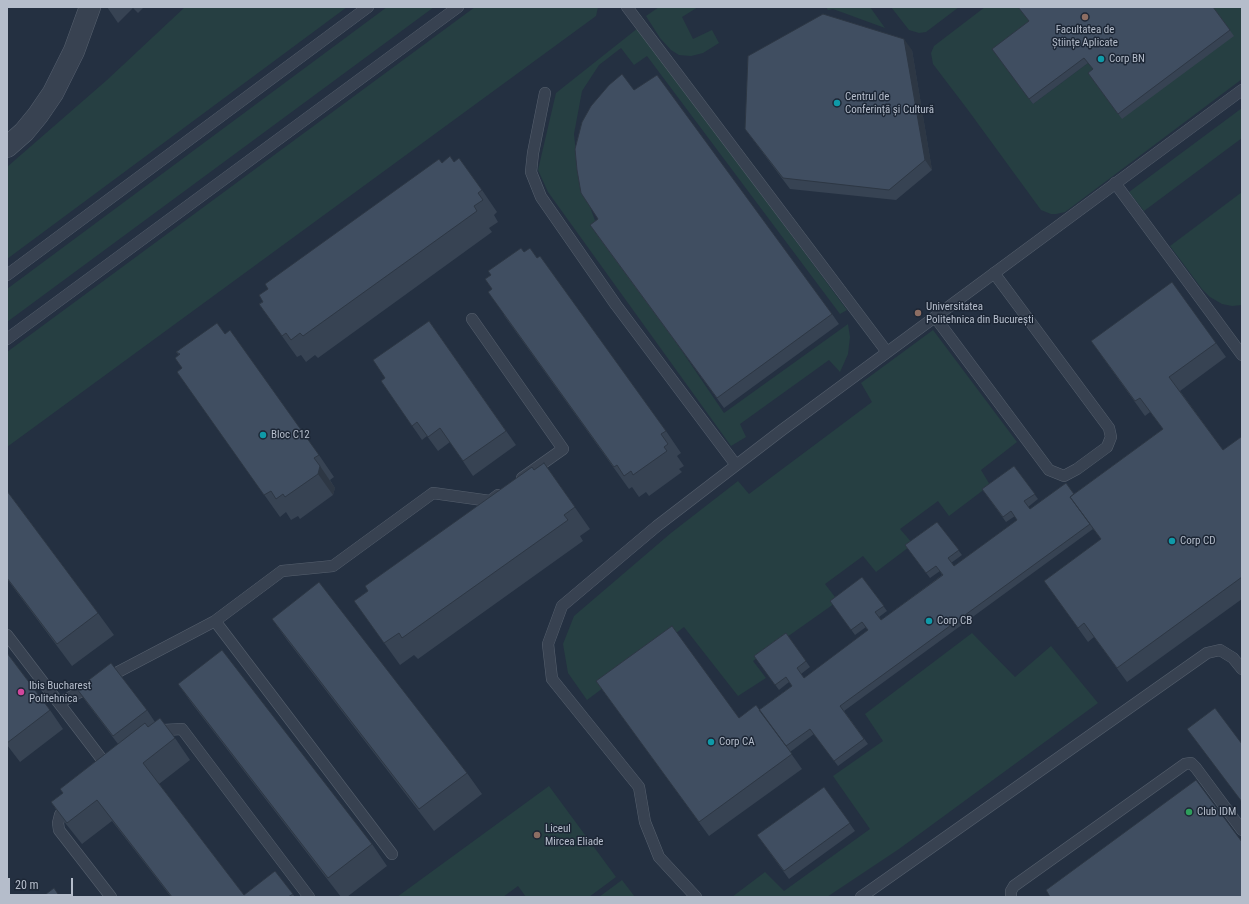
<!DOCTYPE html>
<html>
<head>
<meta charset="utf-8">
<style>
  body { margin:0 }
  #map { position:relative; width:1249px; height:904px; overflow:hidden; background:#243041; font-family:"Roboto Condensed",sans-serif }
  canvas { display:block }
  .frame { position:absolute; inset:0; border:8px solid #b5bdcb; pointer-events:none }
  .scale { position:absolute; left:8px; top:878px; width:65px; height:18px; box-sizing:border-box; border:2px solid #b5bdcb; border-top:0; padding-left:5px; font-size:12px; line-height:14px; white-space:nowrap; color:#b5bdcb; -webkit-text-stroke:3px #1d2736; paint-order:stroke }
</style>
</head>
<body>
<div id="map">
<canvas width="1249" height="904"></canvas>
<div class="frame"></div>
<div class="scale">20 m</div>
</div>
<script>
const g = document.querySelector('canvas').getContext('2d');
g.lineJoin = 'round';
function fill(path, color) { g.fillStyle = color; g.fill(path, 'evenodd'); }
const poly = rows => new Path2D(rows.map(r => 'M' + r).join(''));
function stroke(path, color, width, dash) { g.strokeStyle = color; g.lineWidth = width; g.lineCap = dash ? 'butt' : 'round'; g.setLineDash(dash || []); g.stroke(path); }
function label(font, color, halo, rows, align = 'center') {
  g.font = font + ' "Roboto Condensed",sans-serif'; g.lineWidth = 3; g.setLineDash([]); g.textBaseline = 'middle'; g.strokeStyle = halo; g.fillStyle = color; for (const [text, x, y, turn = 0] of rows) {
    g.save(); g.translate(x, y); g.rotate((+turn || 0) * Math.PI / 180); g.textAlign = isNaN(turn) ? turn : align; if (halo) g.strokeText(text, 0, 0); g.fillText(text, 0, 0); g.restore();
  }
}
const green = poly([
  [185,7,347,7,7,259,7,167,107,80],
  [387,7,434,7,7,322,7,289],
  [475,7,598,7,596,16,7,447,7,352],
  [659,7,698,7,682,17,693,39,712,30,719,43,703,53,691,56,679,55,671,50,660,38,646,16],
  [826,7,870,7,885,28,833,9,828,10],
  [891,7,959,7,926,32,919,33,909,30],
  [985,7,1028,7,1033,27,996,54,1033,104,1088,63,1097,74,1213,7,1242,7,1242,79,1065,212,1056,214,1051,214,1041,210,968,110,933,64,931,53,934,46],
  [638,28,847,310,840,314,647,56,634,65,621,48,599,65,582,91,574,134,578,174,597,226,724,413,848,324,850,337,848,354,840,372,829,360,740,424,746,437,731,446,548,192,538,170,556,93],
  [1242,108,1242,138,1144,211,1129,192],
  [1242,192,1242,305,1232,306,1222,304,1210,297,1202,289,1170,246],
  [933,330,1017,442,981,470,990,485,949,516,938,501,900,529,913,544,876,572,863,556,825,584,838,601,753,661,766,678,738,696,684,627,587,700,568,673,563,644,574,616,671,533,738,481,749,494,872,402,861,383],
  [972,633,1015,677,1051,646,1098,703,899,849,827,897,732,897,765,872,784,891,870,829,833,776,883,741,865,714],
  [549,786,616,877,589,897,526,897,518,886,503,897,397,897],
  [622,880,635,897,599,897]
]);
const lane = poly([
  [627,7,887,352],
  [545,93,533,153,531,172,541,197,616,305,736,465],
  [1115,183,1242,355],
  [7,275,368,7],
  [935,317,1049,470,1064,476,1077,469,1107,447,1111,437,1109,428,994,273],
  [472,319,563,449,522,478],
  [7,339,458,7],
  [215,621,392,854],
  [7,635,110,770],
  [59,703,215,621,282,571,333,566,433,493,490,501,498,495],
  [156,737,164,730,182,729,309,897],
  [68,804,64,808,60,815,58,823,59,830,111,897],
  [696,897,659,857,645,822,639,787,552,679,548,644,562,606,657,526,782,430,1242,90],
  [861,897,1207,653,1220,650,1233,658,1242,669],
  [1011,897,1011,891,1014,886,1185,764,1191,763,1196,768,1242,830]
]);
const street = poly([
  [7,147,24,132,38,115,53,93,74,51,90,7]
]);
const wall = poly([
  [107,7,144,7,138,13,133,8,118,23],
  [1213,7,1234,36,1122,119,1088,73,1093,69,1088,63,1033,104,992,49],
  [912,50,932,170,896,200,790,189,745,129],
  [634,90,832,314,839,324,724,408,597,235,598,219],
  [454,162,482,190,497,212,494,215,498,222,489,228,492,232,318,358,315,355,306,362,301,355,297,357,259,304,442,163],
  [503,314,666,431,681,453,677,456,684,466,679,469,682,472,649,496,646,492,639,497,632,487,629,489],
  [429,321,516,445,473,476,450,442,438,451,427,436,422,440,381,381,385,378],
  [225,334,319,455,334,477,330,480,335,488,333,495,300,519,298,516,291,520,286,512,280,517,177,372,182,368,179,355,176,352],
  [1216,343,1226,357,1180,391,1223,450,1242,439,1242,599,1127,682,1094,637,1088,642,1044,581,1101,539,1091,526,1093,529,844,711,868,744,838,766,814,734,790,752,802,769,709,836,596,681,739,718,759,710,792,686,789,682,779,690,754,656,786,633,810,667,801,674,804,678,868,630,866,627,855,635,830,601,862,577,887,611,879,617,881,620,942,575,940,571,930,578,905,545,937,522,962,555,951,563,954,566,1017,520,1015,516,1006,522,982,489,1014,466,1038,499,1028,507,1030,509,1074,494,1163,429,1150,412,1145,416,1101,355],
  [544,463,590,529,580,536,583,541,418,659,414,655,400,665,354,601],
  [7,491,98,613,114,635,72,666,7,579],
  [272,619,467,773,482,794,434,831,287,640],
  [7,653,50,710,63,729,20,762,7,745],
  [178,684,372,844,387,866,347,897,341,897,193,705],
  [77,689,147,710,155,722,175,738,190,760,159,784,244,895,275,871,295,897,171,897,112,821,82,844,66,824,51,802,63,793,60,789,118,744,87,703],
  [824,787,855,831,789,879,757,835]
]);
const shadedWall = poly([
  [904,39,912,50,932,170,925,160],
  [320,466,335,488,333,495,318,474]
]);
const building = poly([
  [1018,7,1213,7,1230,30,1118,114,1088,73,1093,69,1084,58,1029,99,992,49,1029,21,1018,7],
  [823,14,904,39,925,160,889,190,783,178,745,129,748,56,823,14],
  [622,74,634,90,657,75,832,314,717,398,590,225,598,219,581,193,577,170,575,149,582,122,591,106,609,85,622,74],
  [450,156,454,162,459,158,482,190,478,193,483,200,474,206,477,211,303,336,300,333,291,340,286,333,282,336,259,304,263,302,259,295,268,289,265,284,439,159,442,163,450,156],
  [521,248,524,252,530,248,537,258,540,256,666,431,661,434,668,444,664,447,667,451,633,475,631,471,624,476,617,465,614,467,488,292,492,289,485,279,491,275,488,271,521,248],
  [1172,282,1216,343,1169,377,1223,450,1241,437,1242,439,1242,577,1117,668,1084,623,1078,628,1044,581,1101,539,1070,497,1163,429,1140,398,1135,401,1091,341,1172,282],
  [429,321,506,431,463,461,440,428,428,437,417,422,412,426,381,381,385,378,373,360,429,321],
  [217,323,225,334,230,330,319,455,314,458,320,466,318,474,285,497,283,494,276,499,271,491,264,495,177,372,182,368,175,358,180,354,176,352,217,323],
  [544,463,575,507,564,515,568,520,402,638,399,633,384,643,354,601,368,591,365,586,532,467,534,470,544,463],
  [1014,466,1035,494,1024,501,1030,509,1066,483,1074,494,1070,497,1090,524,840,706,864,739,834,761,810,729,786,746,759,710,792,686,786,677,775,685,754,656,786,633,806,661,797,668,804,678,868,630,862,622,851,630,830,601,862,577,884,606,875,612,881,620,943,575,936,566,926,573,905,545,937,522,959,550,948,558,954,566,1017,520,1011,511,1003,517,982,489,1014,466],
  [7,491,98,613,57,644,7,578,7,491],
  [319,582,467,773,419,809,272,619,319,582],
  [672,626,739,718,756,705,792,754,699,822,596,681,672,626],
  [222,650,372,844,328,878,178,684,222,650],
  [7,653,50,710,7,743,7,653],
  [111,663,147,710,113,736,77,689,111,663],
  [1215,708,1242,744,1242,802,1187,729,1215,708],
  [160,718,175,738,143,763,244,895,275,871,293,894,288,897,172,897,97,800,67,823,51,802,63,793,60,789,145,723,148,727,160,718],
  [1196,780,1242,842,1242,897,1050,897,1046,890,1196,780],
  [824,787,850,823,784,871,757,835,824,787],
  [54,888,60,897,42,897,54,888]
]);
const markers = [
  [1085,17,4,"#8d6e63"],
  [1101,59,4,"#0f9aa8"],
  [837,103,4,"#0f9aa8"],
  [918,313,4,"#8d6e63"],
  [263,435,4,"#0f9aa8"],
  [1172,541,4,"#0f9aa8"],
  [929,621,4,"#0f9aa8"],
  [21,692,4,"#d1479c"],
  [711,742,4,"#0f9aa8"],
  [1189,812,4,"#2e9e5b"],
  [537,835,4,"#8d6e63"]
];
const poiNames = [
  ["Facultatea de",1085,30,"center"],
  ["Științe Aplicate",1085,43,"center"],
  ["Corp BN",1109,59],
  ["Centrul de",845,97],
  ["Conferință și Cultură",845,110],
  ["Universitatea",926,307],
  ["Politehnica din București",926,320],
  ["Bloc C12",271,435],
  ["Corp CD",1180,541],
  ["Corp CB",937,621],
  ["Ibis Bucharest",29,686],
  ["Politehnica",29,699],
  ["Corp CA",719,742],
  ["Club IDM",1197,812],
  ["Liceul",545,829],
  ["Mircea Eliade",545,842]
];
fill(green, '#263f42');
stroke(lane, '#56606e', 12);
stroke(street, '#56606e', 22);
stroke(lane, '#384251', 11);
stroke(street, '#384251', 21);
fill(wall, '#374353');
fill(shadedWall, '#2d3744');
fill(building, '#404e61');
stroke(building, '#2d3744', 1);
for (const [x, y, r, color] of markers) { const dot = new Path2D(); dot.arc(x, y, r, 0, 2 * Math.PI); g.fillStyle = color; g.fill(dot); stroke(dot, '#1d2736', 1.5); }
label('11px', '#b5bdcb', '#1d2736', poiNames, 'left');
</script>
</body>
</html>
